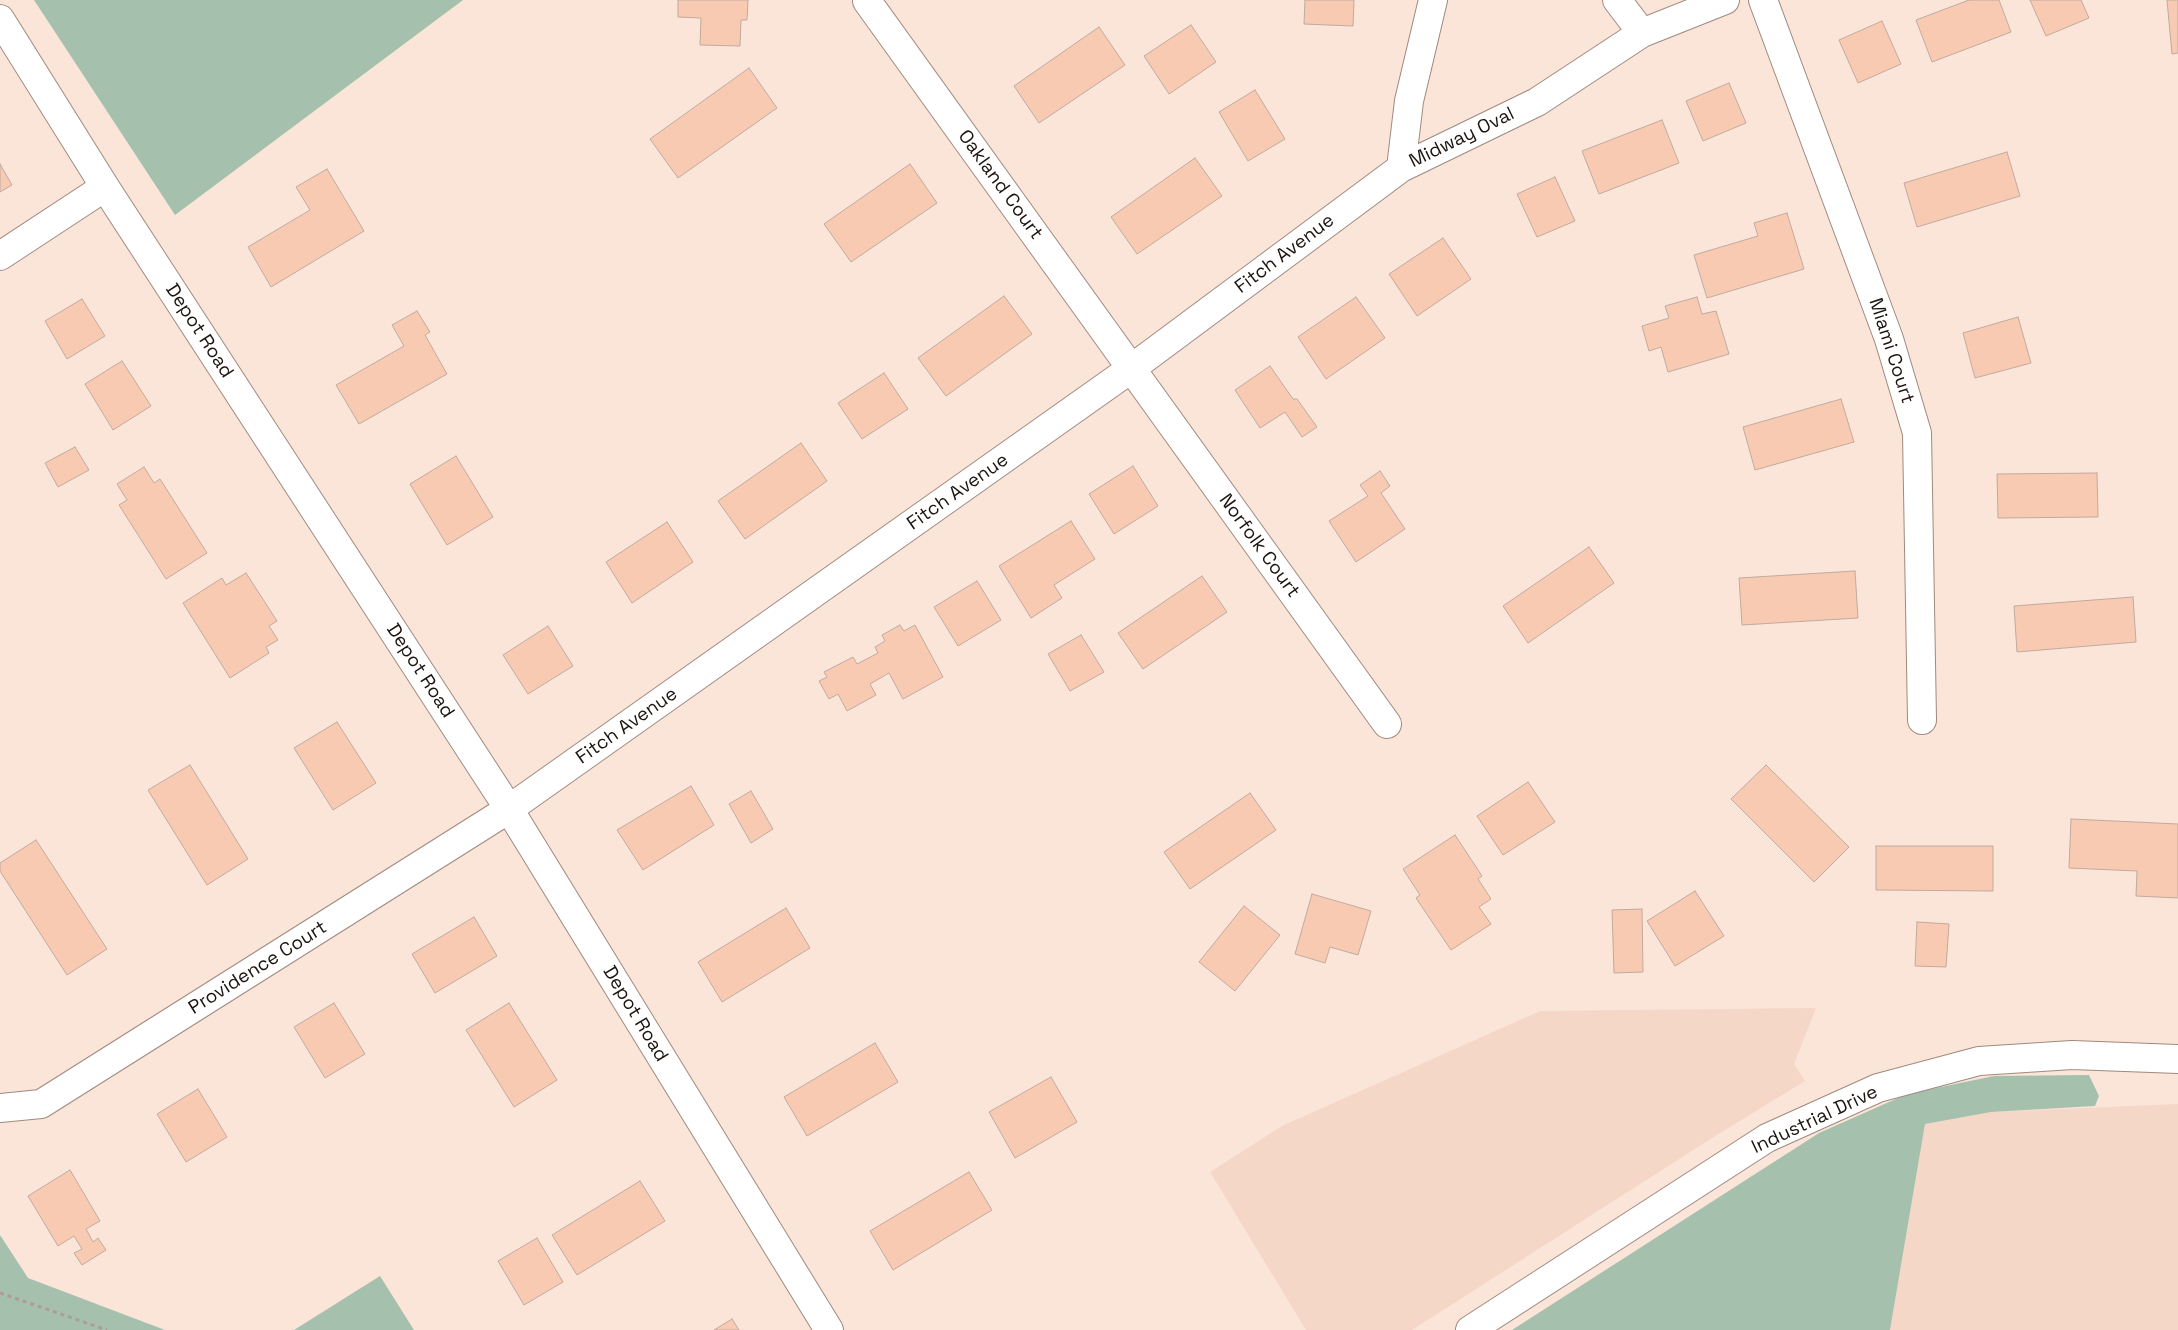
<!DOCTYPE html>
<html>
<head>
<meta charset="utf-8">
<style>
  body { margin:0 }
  canvas { display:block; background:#fbe4d8 }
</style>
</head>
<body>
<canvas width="2178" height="1330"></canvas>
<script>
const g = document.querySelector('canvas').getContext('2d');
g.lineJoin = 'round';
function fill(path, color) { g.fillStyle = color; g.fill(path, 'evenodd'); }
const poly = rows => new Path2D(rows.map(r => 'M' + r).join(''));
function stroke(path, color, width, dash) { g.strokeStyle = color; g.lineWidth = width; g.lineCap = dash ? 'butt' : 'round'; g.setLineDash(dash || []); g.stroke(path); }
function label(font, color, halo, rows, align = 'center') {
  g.font = font + ' "Space Grotesk",sans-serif'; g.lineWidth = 4.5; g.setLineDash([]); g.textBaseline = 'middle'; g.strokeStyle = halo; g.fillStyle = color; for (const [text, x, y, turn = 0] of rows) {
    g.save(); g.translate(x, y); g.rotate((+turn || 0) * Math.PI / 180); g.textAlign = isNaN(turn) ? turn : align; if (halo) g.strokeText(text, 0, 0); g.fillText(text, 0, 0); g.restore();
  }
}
const built = poly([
  [1816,1008,1794,1064,1805,1081,1712,1138,1412,1330,1306,1330,1210,1172,1282,1126,1540,1011],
  [2178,1104,2178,1330,1890,1330,1925,1124,1991,1112]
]);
const green = poly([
  [34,0,463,0,175,215],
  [2089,1075,2099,1096,2095,1106,1991,1112,1925,1124,1890,1330,1512,1330,1819,1133,1907,1094,1994,1076],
  [0,1235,28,1278,165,1330,0,1330],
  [380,1276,414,1330,294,1330]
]);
const building = poly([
  [678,0,748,0,747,20,741,20,740,46,700,45,701,18,678,17,678,0],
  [1305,0,1354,0,1353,26,1304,24,1305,0],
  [1969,0,1999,0,2011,32,1932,62,1916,20,1969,0],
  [2030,0,2081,0,2089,18,2046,36,2030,0],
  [2167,0,2178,0,2178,53,2172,54,2167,0],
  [1882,21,1901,64,1858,83,1839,40,1882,21],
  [1191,25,1216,62,1169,94,1144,56,1191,25],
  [1099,27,1125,65,1039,123,1014,86,1099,27],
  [749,68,777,108,678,178,650,139,749,68],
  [1729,83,1746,123,1703,141,1686,101,1729,83],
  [1255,90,1285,139,1248,161,1219,112,1255,90],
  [1662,120,1679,163,1599,194,1582,151,1662,120],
  [2007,152,2020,196,1917,227,1904,183,2007,152],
  [1195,158,1222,196,1137,254,1111,217,1195,158],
  [0,164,12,185,0,192,0,164],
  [910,164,937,203,851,262,824,224,910,164],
  [327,169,364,231,271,287,248,247,310,210,296,187,327,169],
  [1555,177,1575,221,1537,237,1517,194,1555,177],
  [1787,213,1804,269,1707,298,1694,255,1758,236,1754,223,1787,213],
  [1443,238,1471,279,1417,316,1389,274,1443,238],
  [1004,296,1032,334,946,396,918,358,1004,296],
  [1356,297,1385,338,1326,379,1298,337,1356,297],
  [1697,297,1702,314,1716,311,1729,354,1668,372,1661,347,1649,351,1642,326,1669,318,1665,306,1697,297],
  [82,299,105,336,67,359,45,321,82,299],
  [417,311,430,332,425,335,447,374,359,424,336,385,404,346,392,325,417,311],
  [2018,317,2031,363,1975,378,1963,333,2018,317],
  [122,361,151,406,113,430,85,384,122,361],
  [1270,366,1293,399,1297,399,1317,427,1302,437,1285,412,1260,428,1235,390,1270,366],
  [884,373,908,409,862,439,838,403,884,373],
  [1841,399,1854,442,1755,470,1743,427,1841,399],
  [801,443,827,481,745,539,718,501,801,443],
  [75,447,89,470,58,487,45,463,75,447],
  [456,456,493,517,447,545,410,484,456,456],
  [1133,466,1158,506,1114,534,1089,494,1133,466],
  [144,467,154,483,160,479,207,553,166,579,119,505,127,500,117,484,144,467],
  [1380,471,1390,486,1381,493,1405,529,1356,562,1329,521,1368,496,1360,485,1380,471],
  [2097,473,2098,517,1998,518,1997,474,2097,473],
  [1071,521,1095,559,1054,585,1062,598,1031,618,999,566,1071,521],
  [667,522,693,562,632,603,606,562,667,522],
  [1589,547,1614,583,1528,643,1503,606,1589,547],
  [1855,571,1858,618,1742,625,1739,578,1855,571],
  [246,573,277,621,269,626,278,640,266,647,269,653,230,678,183,603,222,578,226,585,246,573],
  [1202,576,1227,612,1143,669,1118,633,1202,576],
  [977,581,1001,620,958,646,934,607,977,581],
  [2133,597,2136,642,2017,652,2014,606,2133,597],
  [900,625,904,631,915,625,943,677,903,699,889,673,870,684,876,695,847,711,838,694,829,699,819,681,827,677,824,672,853,657,857,664,878,653,875,647,885,641,882,635,900,625],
  [548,626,573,666,528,694,503,655,548,626],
  [1081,635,1104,672,1070,691,1048,654,1081,635],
  [337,722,376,783,333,810,294,748,337,722],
  [190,765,248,859,207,885,148,790,190,765],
  [1766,765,1849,847,1814,882,1731,799,1766,765],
  [1528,782,1555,822,1503,855,1477,816,1528,782],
  [691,786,714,825,643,870,617,830,691,786],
  [751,791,773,829,751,843,729,804,751,791],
  [1250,793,1276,830,1190,889,1164,852,1250,793],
  [2071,819,2178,824,2178,898,2136,896,2137,871,2069,868,2071,819],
  [1455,835,1482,876,1478,879,1491,899,1479,907,1491,924,1451,950,1416,898,1420,895,1403,869,1455,835],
  [36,840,107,949,67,975,0,871,0,863,36,840],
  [1876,846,1993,846,1993,891,1876,890,1876,846],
  [1695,891,1724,936,1675,966,1647,921,1695,891],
  [1312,894,1371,911,1358,955,1330,947,1325,963,1295,954,1312,894],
  [1244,906,1280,935,1235,991,1199,962,1244,906],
  [786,908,810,948,722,1002,698,962,786,908],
  [1642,909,1643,972,1614,973,1612,910,1642,909],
  [474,917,497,956,435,993,412,954,474,917],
  [1917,922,1949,924,1946,967,1915,966,1917,922],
  [334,1003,365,1054,325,1078,294,1027,334,1003],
  [509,1003,557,1080,514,1107,466,1030,509,1003],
  [875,1043,898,1082,807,1136,784,1097,875,1043],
  [1051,1077,1077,1122,1015,1158,989,1112,1051,1077],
  [198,1089,227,1137,186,1162,157,1114,198,1089],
  [70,1170,100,1221,86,1229,93,1242,98,1238,106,1250,82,1265,74,1253,82,1249,74,1236,58,1246,28,1196,70,1170],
  [969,1172,992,1210,893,1270,870,1231,969,1172],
  [640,1181,665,1221,577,1275,552,1235,640,1181],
  [537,1238,563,1282,524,1305,498,1261,537,1238],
  [732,1319,739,1330,714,1330,732,1319]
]);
const path = poly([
  [0,1293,107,1330]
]);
const minor = poly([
  [1617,0,1642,33],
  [1763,0,1889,339,1917,433,1922,720],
  [867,1,1387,724],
  [0,19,105,187,509,809,829,1330],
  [1401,168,1409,101,1433,0],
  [0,256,105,187],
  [0,1108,41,1104,509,809,1132,368,1401,168,1537,102,1642,33,1725,0],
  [1470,1330,1767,1138,1878,1088,1979,1061,2072,1055,2178,1059]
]);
const streetNames = [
  ["Midway Oval",1462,138,-26],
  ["Oakland Court",1000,185,54],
  ["Fitch Avenue",1285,254,-37],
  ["Depot Road",199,331,57],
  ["Miami Court",1891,351,72],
  ["Fitch Avenue",958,492,-35],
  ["Norfolk Court",1259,546,54],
  ["Depot Road",420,671,57],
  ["Fitch Avenue",627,726,-35],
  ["Providence Court",258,968,-32],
  ["Depot Road",635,1014,59],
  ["Industrial Drive",1815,1120,-25]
];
fill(built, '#f5d7c7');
fill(green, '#a6c0ae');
fill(building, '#f9cab2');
stroke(building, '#c0aa9f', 1);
stroke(minor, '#9f8a7f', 30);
stroke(path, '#ae9c93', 3, [4, 4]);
stroke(minor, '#fff', 28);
label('19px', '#1c1410', '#fff', streetNames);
</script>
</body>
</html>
